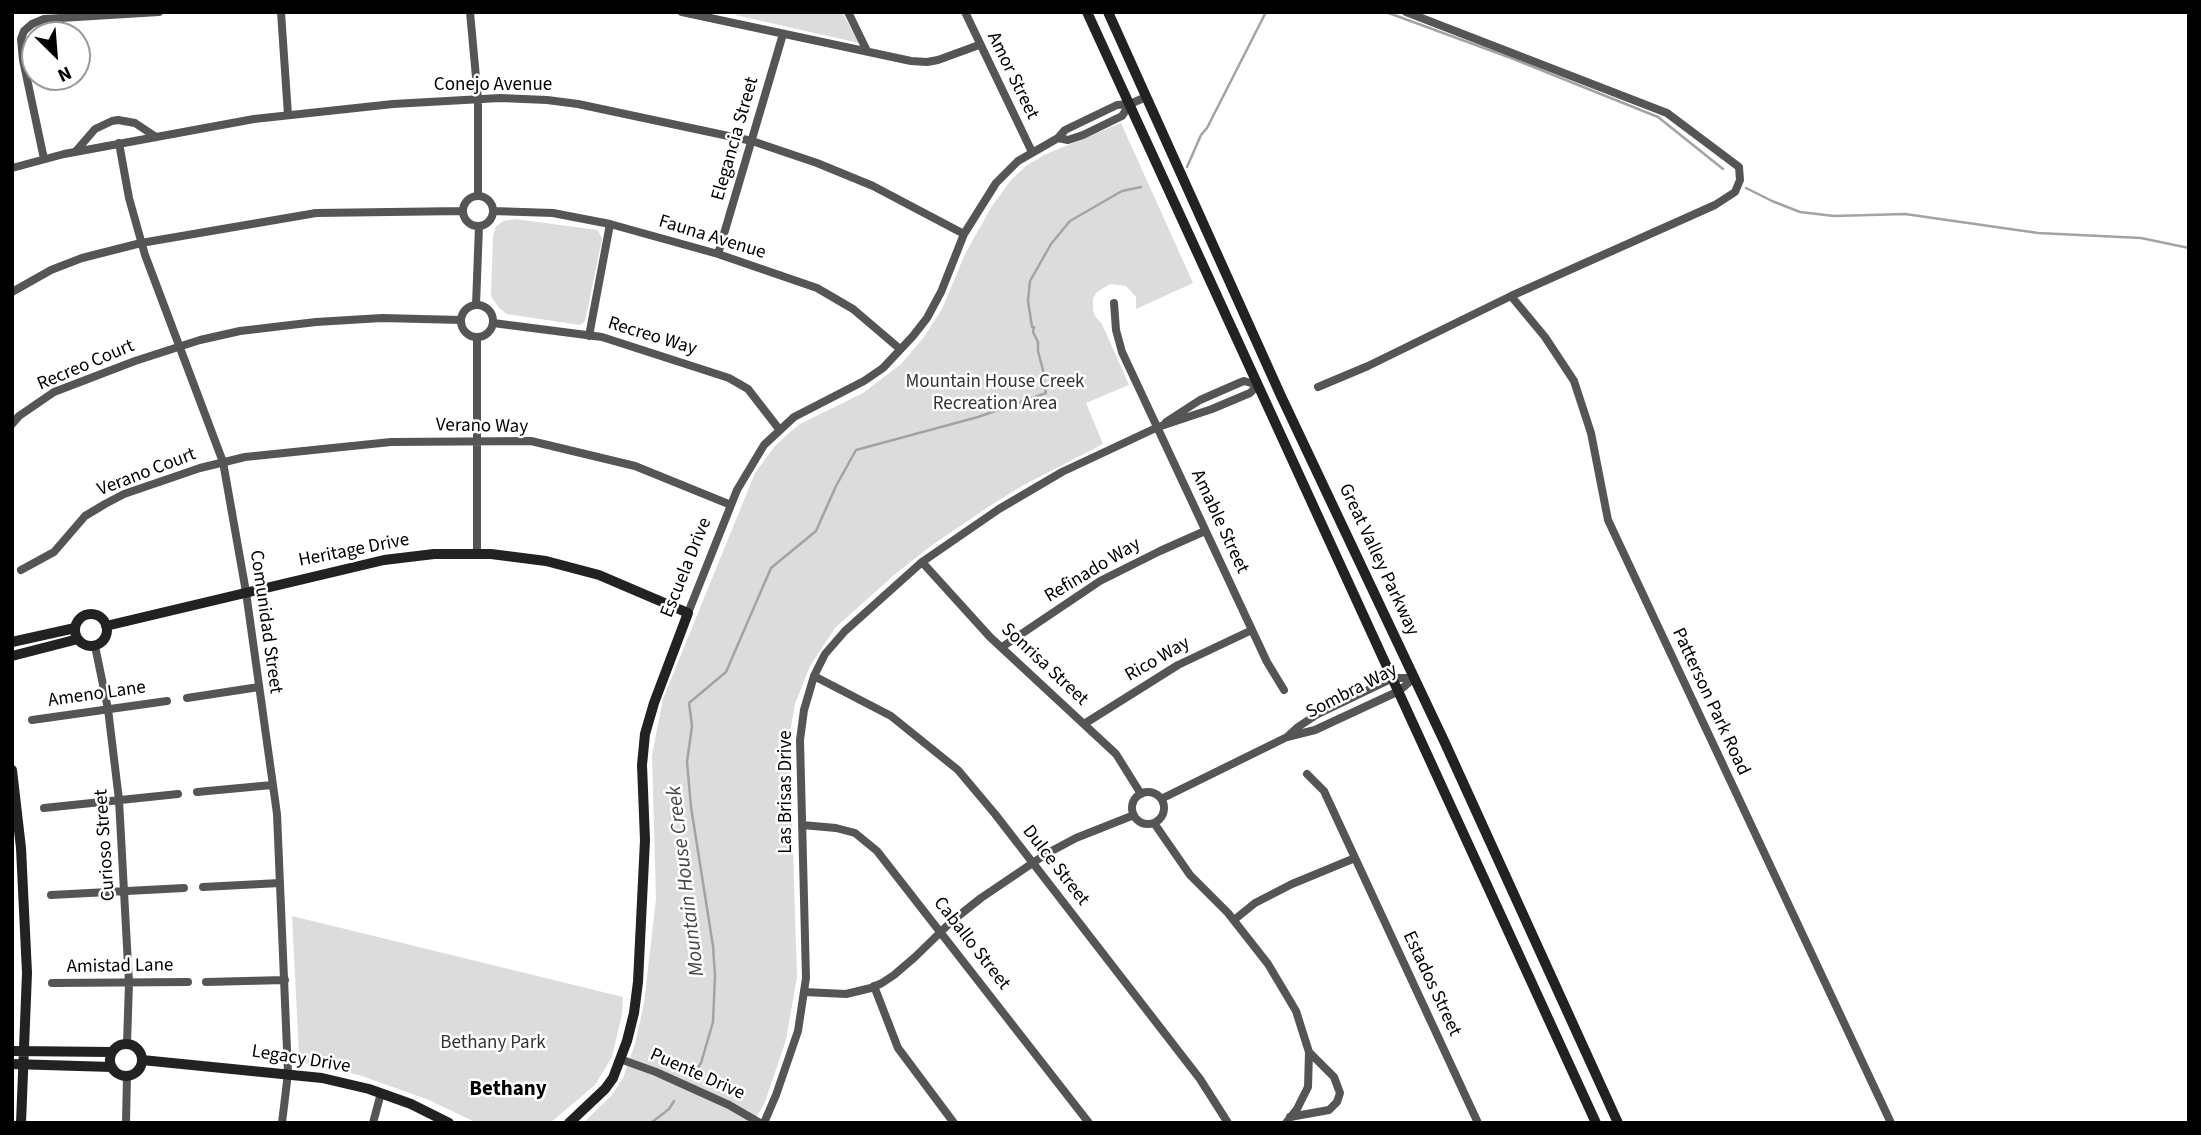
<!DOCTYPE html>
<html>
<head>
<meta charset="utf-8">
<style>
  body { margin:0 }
  #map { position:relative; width:2201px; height:1135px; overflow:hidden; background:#fff; font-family:"Source Sans 3",sans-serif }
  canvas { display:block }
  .frame { position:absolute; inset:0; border:14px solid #000; pointer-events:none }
  .north { position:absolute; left:21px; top:21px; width:70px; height:70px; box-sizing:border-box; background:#fff; border:2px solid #999; border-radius:50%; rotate:155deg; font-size:19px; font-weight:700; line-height:28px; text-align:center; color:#000 }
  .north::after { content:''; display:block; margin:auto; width:24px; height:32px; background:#000; clip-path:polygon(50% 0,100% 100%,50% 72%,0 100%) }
</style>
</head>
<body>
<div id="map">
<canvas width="2201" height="1135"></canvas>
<div class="frame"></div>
<div class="north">N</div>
</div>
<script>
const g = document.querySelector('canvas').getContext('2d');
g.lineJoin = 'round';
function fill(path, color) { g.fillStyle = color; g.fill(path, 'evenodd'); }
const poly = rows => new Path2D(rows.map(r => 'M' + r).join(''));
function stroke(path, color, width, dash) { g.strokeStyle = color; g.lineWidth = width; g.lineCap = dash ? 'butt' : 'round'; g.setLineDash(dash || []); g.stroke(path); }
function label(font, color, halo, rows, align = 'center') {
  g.font = font + ' "Source Sans 3",sans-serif'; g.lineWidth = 5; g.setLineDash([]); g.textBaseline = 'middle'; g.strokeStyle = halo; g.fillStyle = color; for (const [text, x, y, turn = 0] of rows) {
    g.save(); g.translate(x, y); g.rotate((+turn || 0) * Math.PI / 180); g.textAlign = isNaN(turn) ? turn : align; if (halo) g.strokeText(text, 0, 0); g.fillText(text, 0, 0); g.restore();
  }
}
const green = poly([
  [739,12,842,12,859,43,735,15],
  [1121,123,1193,283,1136,309,1136,297,1126,286,1110,284,1097,292,1093,298,1093,310,1095,316,1102,324,1129,385,1086,403,1103,444,1022,486,988,507,931,546,894,575,835,628,810,666,795,704,791,727,790,754,797,977,786,1040,765,1102,753,1123,583,1123,611,1096,623,1078,635,1044,644,1003,656,899,652,755,663,699,755,473,775,446,789,433,800,424,863,393,901,364,924,337,942,309,965,254,992,206,1011,180,1026,166,1044,155],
  [515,219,598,230,602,239,585,321,580,325,507,314,499,308,491,296,493,236,496,226,504,221],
  [292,916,623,997,622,1014,612,1057,595,1085,550,1123,477,1123,429,1100,359,1075,305,1063,299,1056]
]);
const stream = poly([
  [1386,12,1511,58,1658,117,1723,169],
  [1187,167,1201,135,1207,128,1266,12],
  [1746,188,1772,201,1800,212,1834,216,1905,214,2038,233,2141,238,2189,248],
  [696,1070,701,1063,713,1022,715,976,713,946,691,807,687,762,692,726,689,703,726,672,771,568,816,531,836,486,856,450,978,417,1046,393,1043,378,1044,374,1038,351,1038,342,1033,332,1034,327,1032,327,1028,301,1030,281,1051,244,1070,221,1122,191,1141,187],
  [651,1123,669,1109,674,1101]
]);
const street = poly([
  [281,12,288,115],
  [470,12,478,99,478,196],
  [682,12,911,61,927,62,938,60,979,45],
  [848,12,867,51],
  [965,12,1032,152],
  [1058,138,1068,140,1083,135,1122,116,1130,104],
  [119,143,129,198,145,255,223,462,246,592,277,814,288,1073,282,1123],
  [76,151,95,129,112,121,118,120,135,123,156,137],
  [44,159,23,60,21,39,24,31,32,24,44,19,159,12],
  [12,168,64,154,254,119,393,104,500,98,547,100,578,104,752,141,817,163,873,186,964,234],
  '463 211a15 15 0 1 1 30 0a15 15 0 1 1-30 0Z',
  [493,211,553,213,610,224,718,254,817,288,853,309,900,349],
  [718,254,783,34],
  [12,292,51,270,82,258,141,243,316,213,463,211],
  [1511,296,1545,337,1574,381,1591,433,1608,520,1891,1123],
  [1114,303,1116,330,1122,352,1267,662,1284,690],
  [476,305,479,226],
  '461 321a16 16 0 1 1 32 0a16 16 0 1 1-32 0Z',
  [493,323,602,337,729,378,748,389,779,429],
  [589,336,610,224],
  [1318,387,1368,366,1511,296,1715,205,1735,192,1740,180,1739,167,1667,113,1406,12],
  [1166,422,1200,400,1239,383,1244,381,1258,385],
  [12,424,19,416,54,392,135,361,200,340,240,331,316,322,382,318,461,320],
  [477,554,477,337],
  [922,562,990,637,1116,754,1141,794],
  [21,570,54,552,85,516,105,504,124,494,165,480,200,468,245,457,391,442,531,441,635,466,731,505],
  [688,613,737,490,764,445,794,417,864,381,883,368,913,336,927,318,941,292,964,234,996,183,1018,161,1058,138,1065,130,1117,105,1130,104,1146,97],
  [95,646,108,709,119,800,129,983,127,1044],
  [1002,647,1100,581,1160,551,1205,531],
  [814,676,891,716,958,770,995,814,1200,1079,1228,1123],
  [187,698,259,687],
  [32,720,167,701],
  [1084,724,1178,665,1252,630],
  [1287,737,1298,727,1316,715,1393,678,1414,678],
  [1307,774,1324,791,1478,1123],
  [197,792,272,785],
  '1132 808a16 16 0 1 1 32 0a16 16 0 1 1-32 0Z',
  [1161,799,1287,737,1315,730,1399,691,1414,678],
  [44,808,178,794],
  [1154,823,1190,875,1228,913,1268,964,1296,1011,1309,1052,1308,1087,1297,1109,1286,1123],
  [802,825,836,828,855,833,877,851,1089,1123],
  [203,887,280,883],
  [51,895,184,888],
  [1234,920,1255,903,1292,884,1355,858],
  [206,982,285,980],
  [52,983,188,982],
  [874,986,898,1048,954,1123],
  [804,992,846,994,871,988,882,983,894,975,915,957,952,921,981,898,1046,854,1076,838,1134,815],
  [620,1059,656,1072,729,1105,760,1123],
  [1290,1117,1329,1110,1337,1102,1340,1093,1334,1077,1309,1052],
  [126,1123,127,1075],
  [373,1123,381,1093],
  [764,1123,776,1095,798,1031,806,978,800,740,804,710,814,676,825,654,845,631,922,562,999,509,1062,472,1158,427,1212,409,1250,393,1258,385]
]);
const secondary = poly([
  [1087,12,1596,1123],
  [1108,12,1281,396,1445,743,1618,1123],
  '75 630a16 16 0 1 1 32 0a16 16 0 1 1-32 0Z',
  [106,626,384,560,434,554,491,554,546,561,599,575,688,613,654,703,645,734,642,765,645,840,638,982,634,1013,627,1041,613,1078,605,1089,569,1123],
  [12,642,75,628],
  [12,656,78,639],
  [12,770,21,848,27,973,21,1123],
  '110 1060a16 16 0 1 1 32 0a16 16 0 1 1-32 0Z',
  [12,1051,112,1052],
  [142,1060,322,1078,369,1089,411,1104,449,1123],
  [12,1064,112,1067]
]);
const streetNames = [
  ["Amor Street",1012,76,64],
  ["Conejo Avenue",493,86],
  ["Elegancia Street",736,139,-74],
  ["Fauna Avenue",712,238,17],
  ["Recreo Way",652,337,17],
  ["Recreo Court",86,366,-23],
  ["Verano Way",482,427,1],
  ["Verano Court",147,473,-21],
  ["Amable Street",1219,522,65],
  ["Heritage Drive",354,551,-11],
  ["Great Valley Parkway",1378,560,65],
  ["Escuela Drive",687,568,-68],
  ["Refinado Way",1093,571,-31],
  ["Comunidad Street",265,622,82],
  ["Rico Way",1158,660,-30],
  ["Sonrisa Street",1044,665,43],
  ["Sombra Way",1352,692,-27],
  ["Ameno Lane",97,695,-8],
  ["Patterson Park Road",1710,702,65],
  ["Las Brisas Drive",787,792,-90],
  ["Curioso Street",106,845,-94],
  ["Dulce Street",1055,866,52],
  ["Caballo Street",971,944,52],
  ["Amistad Lane",120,967,-1],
  ["Estados Street",1431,984,65],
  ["Legacy Drive",301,1060,9],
  ["Puente Drive",697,1075,24]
];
const parkNames = [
  ["Mountain House Creek",995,383],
  ["Recreation Area",995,405],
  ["Bethany Park",493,1044]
];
const waterNames = [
  ["Mountain House Creek",687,881,-97]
];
const neighbourhoodNames = [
  ["Bethany",508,1090]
];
fill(green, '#dcdcdc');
stroke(stream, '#a3a3a3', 2.5);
stroke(street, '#555', 8);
stroke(secondary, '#222', 10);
label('19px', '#000', '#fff', streetNames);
label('19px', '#333', '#fff', parkNames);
label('italic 21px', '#444', '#fff', waterNames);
label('bold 21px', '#000', '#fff', neighbourhoodNames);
</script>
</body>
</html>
